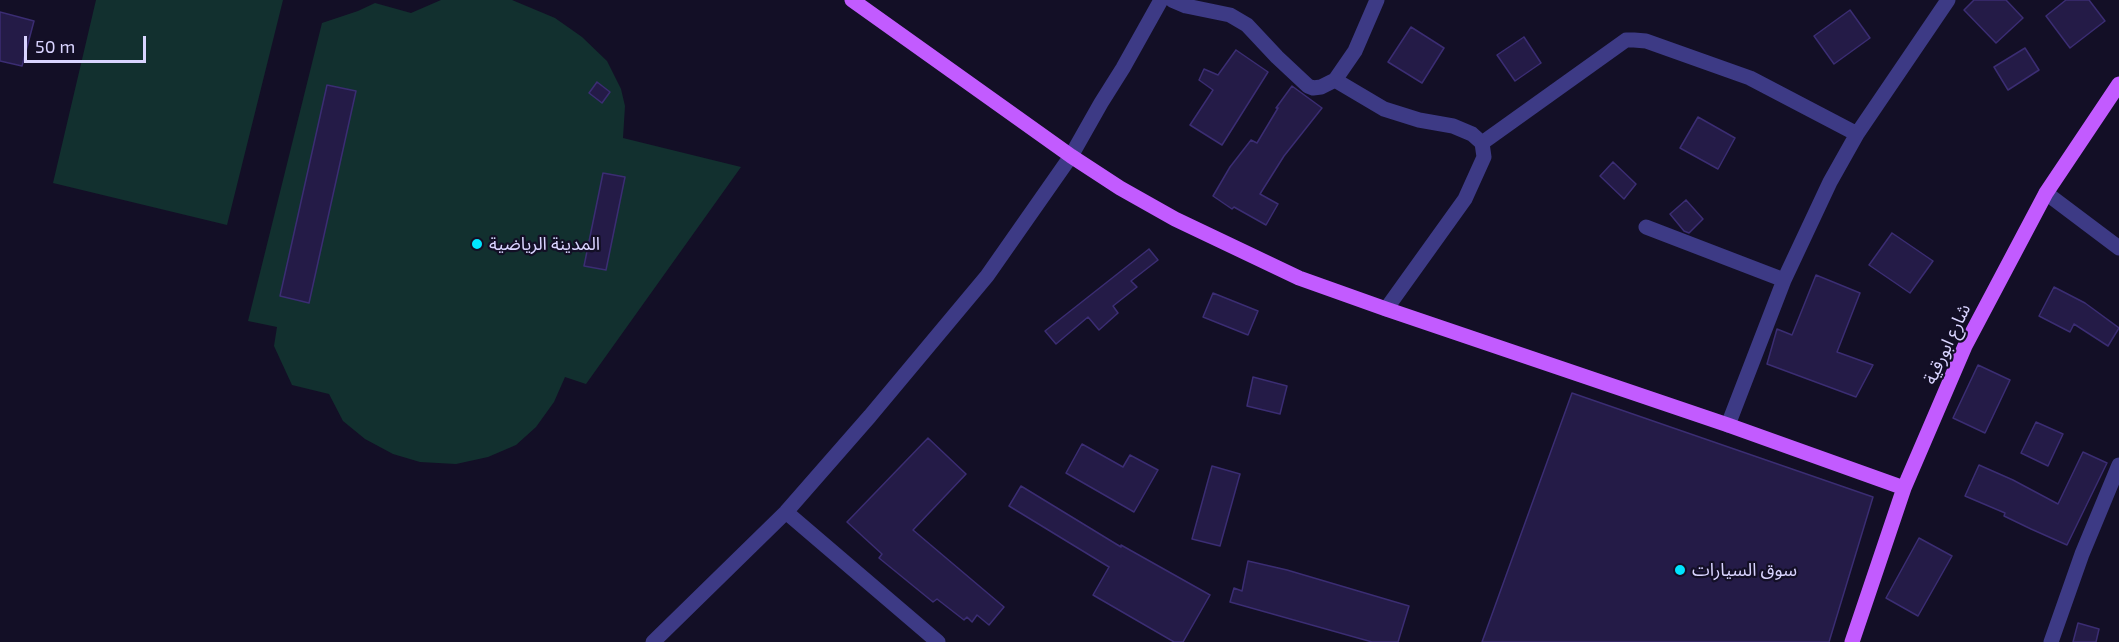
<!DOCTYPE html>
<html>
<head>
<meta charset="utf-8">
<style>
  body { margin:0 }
  #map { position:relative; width:2119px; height:642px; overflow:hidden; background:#130f26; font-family:"Exo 2",sans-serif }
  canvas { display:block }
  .scale { position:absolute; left:24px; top:36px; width:122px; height:27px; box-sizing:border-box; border:3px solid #d9d4ff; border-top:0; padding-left:8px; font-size:18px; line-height:21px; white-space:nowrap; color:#d9d4ff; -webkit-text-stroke:4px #130f26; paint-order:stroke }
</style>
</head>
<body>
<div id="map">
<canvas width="2119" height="642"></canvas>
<div class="scale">50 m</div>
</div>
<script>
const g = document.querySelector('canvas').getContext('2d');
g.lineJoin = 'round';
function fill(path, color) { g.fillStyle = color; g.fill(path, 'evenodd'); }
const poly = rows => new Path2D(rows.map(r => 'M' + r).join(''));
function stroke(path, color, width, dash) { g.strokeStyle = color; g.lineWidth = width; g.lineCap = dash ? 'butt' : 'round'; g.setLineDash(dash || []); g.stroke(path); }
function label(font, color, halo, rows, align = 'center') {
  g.font = font + ' "Exo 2","Noto Sans Arabic",sans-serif'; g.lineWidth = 4.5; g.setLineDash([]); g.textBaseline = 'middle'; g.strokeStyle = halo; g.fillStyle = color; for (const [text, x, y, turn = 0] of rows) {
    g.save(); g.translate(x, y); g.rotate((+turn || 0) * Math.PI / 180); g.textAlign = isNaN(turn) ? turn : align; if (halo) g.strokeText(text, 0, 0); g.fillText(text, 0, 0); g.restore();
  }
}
const green = poly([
  [96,0,283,0,227,225,53,183],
  [441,0,512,0,555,18,582,37,607,61,621,89,625,106,623,138,741,167,586,384,565,377,554,402,536,427,516,445,488,457,456,464,420,462,393,454,365,439,343,421,329,394,292,385,274,346,277,327,248,321,322,23,358,11,375,3,411,13]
]);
const building = poly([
  [1974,0,2006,0,2023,18,1996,43,1964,10,1974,0],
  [2066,0,2089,0,2105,21,2070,48,2046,16,2066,0],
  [1850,10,1870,38,1834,64,1814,36,1850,10],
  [0,12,34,21,22,66,0,61,0,12],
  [1411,27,1444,48,1422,83,1388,62,1411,27],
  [1524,37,1541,63,1515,81,1497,55,1524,37],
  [2025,48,2039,70,2008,90,1994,67,2025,48],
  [1236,50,1268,72,1222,145,1190,125,1213,90,1199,80,1204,69,1218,75,1236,50],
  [597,82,610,92,602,103,589,93,597,82],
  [327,85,356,91,309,303,280,296,327,85],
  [1292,86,1322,108,1284,156,1260,194,1278,204,1266,225,1234,207,1232,209,1213,196,1230,167,1251,140,1257,143,1278,108,1276,108,1292,86],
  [1698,117,1735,138,1718,169,1680,148,1698,117],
  [1613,162,1636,184,1624,199,1600,176,1613,162],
  [603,173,625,177,606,270,584,266,603,173],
  [1686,200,1703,219,1689,233,1684,231,1670,214,1686,200],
  [1892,233,1933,261,1910,293,1869,265,1892,233],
  [1149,249,1158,260,1131,281,1137,287,1113,306,1118,313,1099,330,1088,317,1056,344,1045,331,1149,249],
  [1816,275,1860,293,1837,352,1873,365,1856,397,1767,364,1777,329,1792,335,1816,275],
  [2054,287,2085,303,2119,328,2108,346,2074,324,2070,332,2039,316,2054,287],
  [1213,293,1258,311,1248,335,1203,317,1213,293],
  [1978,365,2010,380,1985,433,1953,418,1978,365],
  [1253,377,1287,386,1280,414,1247,406,1253,377],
  [1572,393,1873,497,1829,642,1482,642,1572,393],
  [2036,422,2063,434,2048,466,2021,453,2036,422],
  [928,438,966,474,913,530,1004,607,989,625,977,615,972,622,967,617,964,620,937,599,933,602,879,558,882,554,847,522,928,438],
  [1082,444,1123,467,1130,455,1158,470,1134,512,1066,473,1082,444],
  [2083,452,2107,463,2067,545,2031,529,2004,516,2005,513,1965,496,1979,465,2013,480,2058,504,2083,452],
  [1212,466,1240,474,1220,546,1192,539,1212,466],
  [1021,486,1121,547,1121,545,1210,595,1183,642,1174,642,1093,595,1109,567,1009,506,1021,486],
  [1919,538,1952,556,1918,616,1886,598,1919,538],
  [1248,561,1287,570,1409,606,1398,642,1372,642,1230,602,1234,588,1242,591,1248,561],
  [2078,623,2099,629,2096,642,2073,642,2078,623]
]);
const street = poly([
  [1172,0,1186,6,1230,15,1247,25,1277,57,1308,86,1313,88,1321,87,1335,80,1355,51,1377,0],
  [1335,80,1384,109,1419,120,1453,126,1472,134,1482,143,1484,157,1465,199,1386,309],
  [1482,143,1626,40,1634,40,1646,41,1750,78,1857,134],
  [2046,193,2119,248],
  [1646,227,1784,280],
  [1728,425,1784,280,1830,182,1857,134,1948,0],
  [786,512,938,642],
  [653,642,786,512,870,416,987,276,1071,156,1101,103,1123,68,1161,0],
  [2051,642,2082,554,2119,465]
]);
const primary = poly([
  [852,0,1071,156,1120,188,1175,219,1299,278,1386,309,1728,425,1904,488],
  [1852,642,1904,488,1965,346,2046,193,2119,84]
]);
const markers = [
  [477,244,6,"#00e5ff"],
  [1680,570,6,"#00e5ff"]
];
const poiNames = [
  ["المدينة الرياضية",489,244],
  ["سوق السيارات",1692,570]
];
const streetNames = [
  ["شارع ابورقية",1947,344,-65]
];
fill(green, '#12302f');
fill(building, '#241b47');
stroke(building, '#3b2d73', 1.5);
stroke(street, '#3d3a85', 15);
stroke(primary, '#c25bff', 15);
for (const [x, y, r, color] of markers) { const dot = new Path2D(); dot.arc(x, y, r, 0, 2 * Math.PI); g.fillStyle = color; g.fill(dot); stroke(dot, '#130f26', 2); }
label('18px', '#d9d4ff', '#130f26', poiNames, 'left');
label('18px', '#d9d4ff', '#130f26', streetNames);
</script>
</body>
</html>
